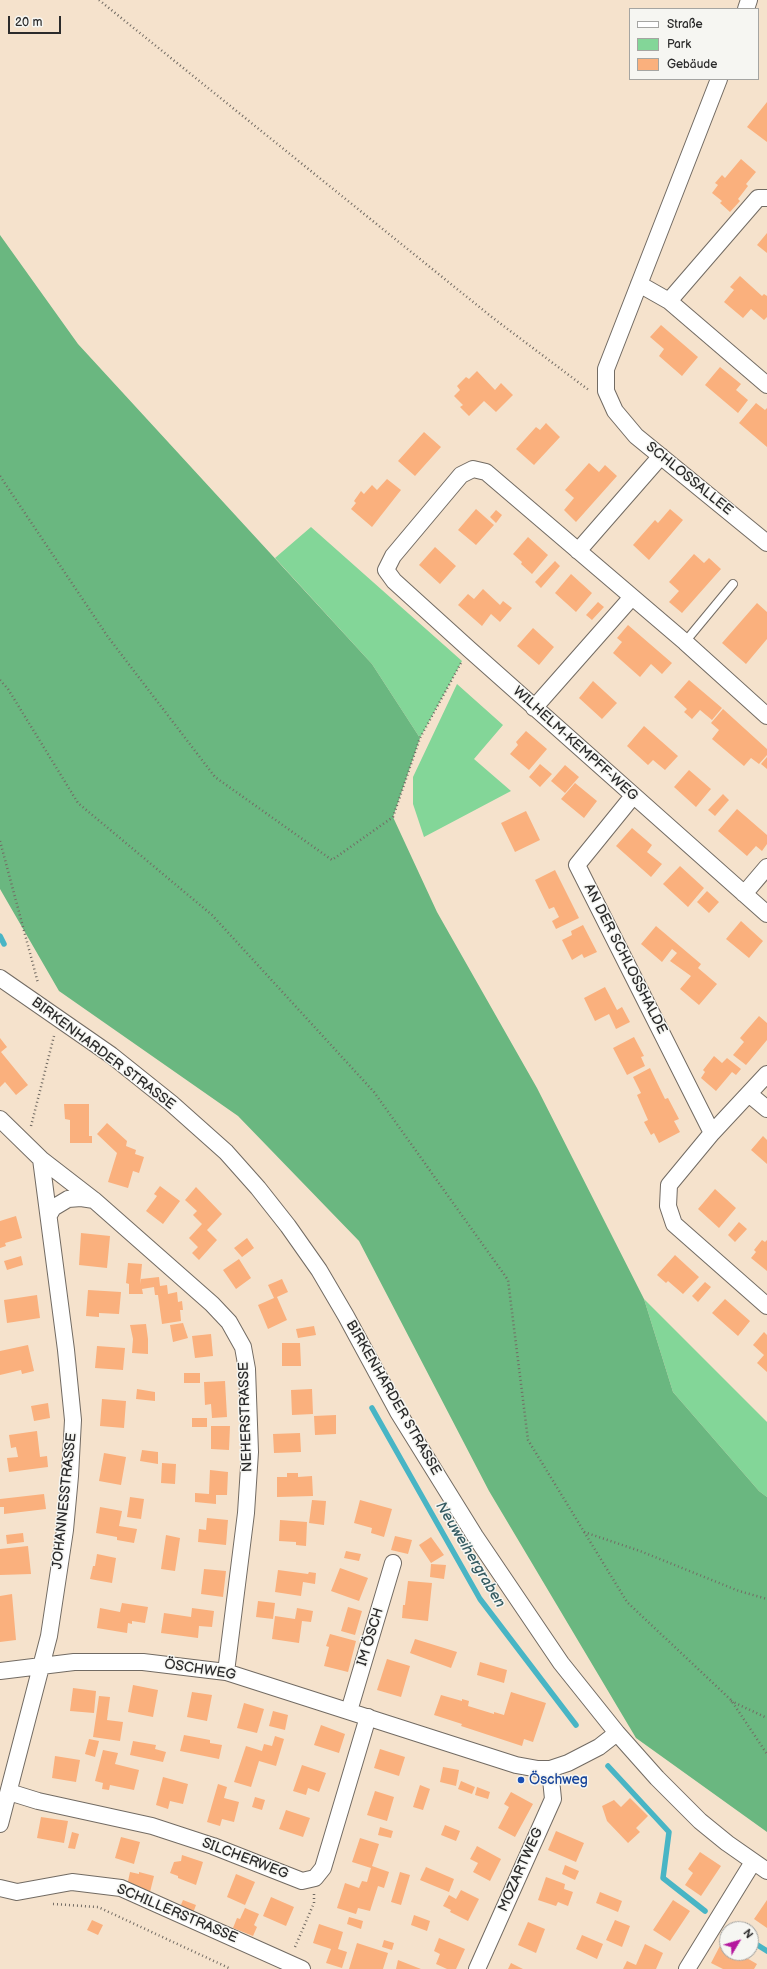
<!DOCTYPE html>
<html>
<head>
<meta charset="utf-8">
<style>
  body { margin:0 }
  #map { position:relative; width:767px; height:1969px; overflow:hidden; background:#f5e2cc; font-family:"Balsamiq Sans",sans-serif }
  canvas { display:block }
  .legend { position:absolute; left:629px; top:8px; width:130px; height:72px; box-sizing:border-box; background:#f6f6f2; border:1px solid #a5a5a2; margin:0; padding:5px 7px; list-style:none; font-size:12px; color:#2b2b2b }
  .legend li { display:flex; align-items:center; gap:8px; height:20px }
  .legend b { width:20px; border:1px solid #a5a5a2 }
  .north { position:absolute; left:719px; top:1921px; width:40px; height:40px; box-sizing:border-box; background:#f6f6f2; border:1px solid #a5a5a2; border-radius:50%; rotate:52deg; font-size:11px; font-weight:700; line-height:16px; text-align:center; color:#2b2b2b }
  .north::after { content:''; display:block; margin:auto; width:14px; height:18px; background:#b5179e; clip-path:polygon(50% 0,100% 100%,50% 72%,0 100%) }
  .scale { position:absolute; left:8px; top:16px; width:53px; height:18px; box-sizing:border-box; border:2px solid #2b2b2b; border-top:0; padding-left:5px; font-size:12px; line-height:14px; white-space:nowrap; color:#2b2b2b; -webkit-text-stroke:3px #f6f6f2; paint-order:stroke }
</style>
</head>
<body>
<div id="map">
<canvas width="767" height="1969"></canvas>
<ul class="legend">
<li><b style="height:5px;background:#fff"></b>Straße</li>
<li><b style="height:11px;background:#83d698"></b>Park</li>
<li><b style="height:11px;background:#fab07d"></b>Gebäude</li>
</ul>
<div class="north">N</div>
<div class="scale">20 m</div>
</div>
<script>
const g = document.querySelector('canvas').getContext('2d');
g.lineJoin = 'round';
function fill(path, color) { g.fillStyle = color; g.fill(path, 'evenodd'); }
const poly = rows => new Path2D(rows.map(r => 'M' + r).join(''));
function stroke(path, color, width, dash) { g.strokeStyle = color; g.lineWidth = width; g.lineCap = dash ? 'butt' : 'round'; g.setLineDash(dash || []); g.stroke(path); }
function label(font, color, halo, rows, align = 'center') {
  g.font = font + ' "Balsamiq Sans",sans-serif'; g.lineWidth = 3; g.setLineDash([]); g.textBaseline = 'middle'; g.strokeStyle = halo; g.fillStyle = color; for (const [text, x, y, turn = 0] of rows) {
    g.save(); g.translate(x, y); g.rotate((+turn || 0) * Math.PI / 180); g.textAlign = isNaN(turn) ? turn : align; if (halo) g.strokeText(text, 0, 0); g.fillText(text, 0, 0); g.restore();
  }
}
const green = poly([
  [311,527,462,661,420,738,372,664,275,558],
  [457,684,503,725,474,759,511,791,424,837,413,804,413,777],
  [644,1299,767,1422,767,1497,759,1491,673,1392]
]);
const forest = poly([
  [0,235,78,344,372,664,420,738,393,817,437,912,537,1088,644,1299,673,1392,759,1491,767,1497,767,1832,636,1738,489,1491,359,1241,238,1116,59,991,0,889]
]);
const stream = poly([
  [0,936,4,944],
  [372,1408,480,1599,576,1725],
  [608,1766,669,1832,663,1878,705,1911],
  [751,1941,767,1951]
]);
const building = poly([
  [767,102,767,142,747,127],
  [741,159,756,172,746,184,748,186,738,199,740,201,730,212,720,203,722,201,712,193,718,185,715,183,722,175,725,178],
  [767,233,767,253,757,245],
  [740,276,762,296,764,294,767,296,767,317,764,320,751,309,743,318,724,302,734,290,730,287],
  [661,325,698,357,682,376,659,356,664,349,650,337],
  [720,367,741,384,736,390,748,400,738,413,705,385],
  [477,371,495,390,501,383,513,395,496,412,484,401,469,416,460,407,463,405,454,396,460,390,457,386,466,377,469,379],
  [756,403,765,410,767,408,767,447,739,423],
  [546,423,560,437,534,465,516,449,536,427,540,430],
  [424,432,441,447,415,476,398,461],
  [589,463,599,472,605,465,617,476,576,522,564,510,574,498,565,490],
  [387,479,401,490,372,527,351,509,356,503,354,501,361,491,364,494,372,485,377,490],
  [476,509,494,525,476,545,458,530],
  [670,509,683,520,649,560,633,545,655,520,658,523],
  [496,510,502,515,496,523,490,517],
  [528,537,548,555,532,574,521,564,522,562,513,554],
  [435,547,456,566,440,584,419,565],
  [694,554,704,563,709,558,721,569,682,613,669,602,679,591,669,582],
  [555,561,560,566,541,588,535,582],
  [571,574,592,593,576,612,555,593],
  [483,589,500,605,503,601,512,608,500,622,491,614,482,626,458,605,468,594,474,599],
  [598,602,604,607,592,620,586,615],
  [757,603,767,612,767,639,746,664,722,643],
  [628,625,672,663,662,674,651,664,640,677,613,653,622,642,617,638],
  [533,628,554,647,539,665,517,646],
  [689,680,722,708,712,720,700,710,692,719,684,712,687,709,674,697],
  [593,681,617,703,602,719,579,698],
  [723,709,767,749,767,755,759,764,751,758,744,766,712,739,719,730,711,723],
  [644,726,678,756,665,770,653,760,648,765,627,746],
  [526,731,547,749,529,770,510,754,518,745,516,742],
  [767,757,767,769,761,764],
  [540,764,552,774,540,787,529,777],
  [565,765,579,777,565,793,551,781],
  [689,770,711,789,696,807,674,787],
  [575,783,597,801,584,818,561,799],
  [723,794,729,800,715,816,708,810],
  [737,809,767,835,767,844,762,851,756,846,747,856,718,831],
  [526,811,540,840,515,852,501,823],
  [632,828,652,845,647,852,662,864,651,877,616,846],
  [680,866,704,888,688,907,663,884],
  [555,870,579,918,556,929,552,921,559,917,554,907,549,909,535,880],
  [707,891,719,902,709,913,697,902],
  [741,921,763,941,749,958,726,939],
  [583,925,597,952,584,958,582,954,572,960,562,940,572,935,571,931],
  [656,926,701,964,698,968,717,984,699,1005,680,989,691,976,670,961,677,953,672,949,662,962,641,944],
  [605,987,617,1010,622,1007,630,1022,616,1029,609,1014,595,1021,584,998],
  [759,1016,767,1023,767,1040,746,1065,733,1055,744,1042,740,1038],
  [634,1037,644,1056,641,1057,645,1066,627,1075,613,1048],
  [0,1038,7,1047,1,1052,28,1085,16,1095,5,1082,0,1087],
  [714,1056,722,1063,727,1058,741,1069,736,1075,732,1072,716,1091,701,1078,705,1072,703,1070],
  [650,1068,665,1099,668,1098,679,1119,674,1121,680,1132,659,1143,654,1133,651,1135,644,1122,648,1120,637,1095,641,1093,633,1077],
  [64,1104,89,1104,89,1136,92,1136,92,1143,70,1143,70,1120,65,1119],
  [107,1123,127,1141,126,1146,136,1150,135,1154,144,1157,139,1173,133,1171,128,1188,108,1182,117,1153,97,1134],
  [763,1136,767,1140,767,1164,751,1150],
  [160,1186,180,1201,163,1224,146,1211,157,1196,154,1194],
  [196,1187,222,1214,207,1230,217,1240,199,1260,192,1253,198,1247,189,1238,202,1224,193,1215,197,1211,185,1200],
  [715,1189,736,1208,719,1228,698,1209],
  [16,1216,22,1238,5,1243,6,1246,0,1248,0,1221],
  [739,1222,747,1229,735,1242,728,1235],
  [81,1233,110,1236,107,1268,79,1265],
  [247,1238,254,1248,242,1257,234,1248],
  [762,1240,765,1242,767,1240,767,1271,751,1258,756,1252,754,1250],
  [675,1255,699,1277,683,1294,668,1281,666,1283,657,1275],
  [21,1256,23,1265,7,1270,4,1261],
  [239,1259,251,1278,236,1289,223,1270],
  [128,1263,142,1264,140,1284,141,1279,159,1277,160,1286,167,1285,168,1294,177,1292,178,1302,182,1301,183,1310,180,1310,181,1321,162,1324,158,1295,155,1295,154,1287,142,1289,143,1294,129,1294,129,1284,126,1283],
  [282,1279,288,1292,277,1297,287,1320,268,1329,258,1305,274,1298,268,1285],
  [705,1282,711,1287,698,1302,692,1296],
  [88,1290,121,1292,119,1314,99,1313,99,1317,86,1316],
  [37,1295,40,1318,7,1323,4,1300],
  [725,1299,750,1321,738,1336,712,1313],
  [183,1323,188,1338,173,1342,170,1325],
  [146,1324,148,1339,148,1354,132,1353,133,1339,130,1325],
  [314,1326,316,1335,298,1338,296,1329],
  [764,1332,767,1335,767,1372,757,1363,764,1355,753,1345],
  [211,1334,213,1356,195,1358,192,1336],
  [282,1343,300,1343,301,1366,282,1366],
  [28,1345,34,1371,22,1374,21,1370,0,1375,0,1351],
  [97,1346,125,1348,123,1370,95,1368],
  [184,1373,200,1373,200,1383,184,1383],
  [225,1381,227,1417,212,1418,211,1404,205,1405,204,1382],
  [137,1389,155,1392,155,1401,136,1399],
  [312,1389,313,1414,292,1415,291,1390],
  [102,1399,126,1401,124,1428,100,1426],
  [48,1403,50,1418,34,1421,31,1406],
  [336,1415,336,1434,315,1435,314,1416],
  [192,1418,207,1418,207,1427,192,1427],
  [211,1426,230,1426,229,1450,211,1449],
  [37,1431,40,1457,47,1456,48,1467,9,1472,7,1458,18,1457,16,1447,11,1448,9,1435],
  [300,1433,301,1452,274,1453,273,1434],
  [142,1450,158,1452,158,1464,140,1461],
  [104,1453,126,1457,121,1485,99,1481],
  [162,1463,176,1464,175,1484,161,1483],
  [210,1470,228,1472,227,1495,216,1495,216,1504,195,1502,195,1493,209,1494],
  [287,1473,298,1473,298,1477,312,1476,313,1496,277,1497,277,1477,287,1477],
  [44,1494,46,1509,4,1514,4,1507,0,1507,0,1499],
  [130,1497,144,1499,141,1519,127,1517],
  [312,1500,326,1501,324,1525,309,1523],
  [360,1500,392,1509,384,1537,371,1533,372,1528,354,1523],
  [100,1507,122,1511,119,1526,137,1529,134,1543,117,1540,117,1537,96,1533],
  [207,1518,228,1520,226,1545,198,1542,199,1529,206,1530],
  [280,1520,307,1522,306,1546,296,1545,296,1542,279,1541],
  [23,1533,24,1542,7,1544,6,1535],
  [166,1535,180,1538,175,1571,161,1569],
  [395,1536,412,1540,408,1554,391,1550],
  [431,1537,444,1555,431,1563,419,1545],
  [28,1546,31,1574,0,1575,0,1549],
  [346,1551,361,1554,359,1561,344,1558],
  [97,1554,116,1558,112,1583,90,1579,93,1566,95,1566],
  [431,1564,446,1565,444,1579,430,1577],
  [340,1568,368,1578,359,1601,331,1591],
  [204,1569,226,1571,223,1597,201,1594],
  [278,1570,308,1574,309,1572,316,1573,315,1584,303,1582,301,1596,275,1592],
  [408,1581,432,1583,428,1621,402,1618,403,1605,405,1605],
  [12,1594,16,1640,0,1642,0,1596],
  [258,1601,275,1603,273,1619,256,1617],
  [122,1603,148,1607,145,1623,132,1621,132,1624,128,1623,127,1633,97,1628,100,1608,120,1612],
  [348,1607,362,1611,355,1635,341,1631],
  [192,1608,214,1611,212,1627,199,1626,198,1638,161,1633,164,1613,191,1617],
  [297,1608,313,1611,311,1622,302,1621,299,1643,272,1639,275,1616,295,1619],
  [330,1634,356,1641,348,1672,324,1666,329,1647,326,1646],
  [415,1639,457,1652,451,1668,410,1653],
  [387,1659,410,1666,401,1697,377,1690],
  [480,1662,507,1670,504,1683,477,1675],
  [133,1685,158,1690,153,1717,128,1712],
  [73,1688,96,1691,94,1713,70,1711],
  [192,1692,212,1695,207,1721,187,1717],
  [511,1692,546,1703,533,1742,524,1739,522,1746,461,1726,462,1724,434,1715,441,1695,462,1701,462,1699,469,1701,468,1706,494,1714,494,1712,504,1715],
  [99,1696,110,1697,107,1720,123,1722,120,1741,93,1737],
  [244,1703,264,1709,257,1733,237,1728],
  [273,1711,288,1715,285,1730,269,1726],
  [321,1725,345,1734,339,1753,314,1745],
  [184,1735,210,1740,210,1743,222,1745,219,1759,180,1751],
  [275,1736,284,1739,276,1766,259,1761,251,1787,234,1782,246,1746,262,1751,264,1744,272,1746],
  [89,1739,99,1741,95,1757,85,1754],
  [133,1741,156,1745,155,1749,166,1752,163,1762,130,1755],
  [380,1749,405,1757,399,1776,374,1768],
  [103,1750,118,1753,115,1764,139,1770,134,1790,110,1785,109,1790,102,1789,103,1783,95,1781],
  [55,1756,80,1760,76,1782,52,1778],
  [302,1765,326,1773,319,1792,308,1788,306,1795,293,1791],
  [443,1767,459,1770,456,1786,440,1782],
  [163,1777,188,1784,183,1804,170,1801,168,1809,156,1805],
  [461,1781,475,1787,472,1794,458,1789],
  [218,1784,227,1787,224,1798,239,1802,234,1822,222,1819,220,1826,207,1822],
  [420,1785,430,1789,423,1810,413,1807],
  [477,1787,490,1792,488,1799,475,1795],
  [375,1791,394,1797,387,1821,367,1815],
  [511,1792,533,1804,515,1837,498,1828,509,1807,504,1804],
  [255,1797,265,1800,262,1810,252,1807],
  [630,1798,648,1816,636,1828,640,1832,628,1843,607,1821,602,1806,614,1800,621,1807],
  [286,1810,310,1818,303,1837,279,1829],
  [41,1817,68,1821,64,1843,37,1838],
  [445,1825,460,1831,456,1841,441,1835],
  [380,1827,393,1831,391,1838,378,1835],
  [556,1831,584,1843,576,1862,548,1850],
  [72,1832,79,1834,75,1849,68,1848],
  [121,1837,140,1842,134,1864,115,1858],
  [360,1838,379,1844,372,1866,389,1872,384,1888,378,1886,370,1911,358,1908,356,1914,337,1908,345,1883,359,1888,362,1881,367,1882,371,1868,352,1862],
  [477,1846,501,1859,490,1881,473,1872,478,1863,470,1859],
  [700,1852,721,1866,701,1896,685,1885,693,1873,688,1869],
  [182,1855,203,1862,196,1885,178,1878,178,1876,170,1873,174,1862,181,1861],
  [565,1865,579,1871,575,1880,562,1874],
  [426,1867,454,1879,449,1892,420,1880],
  [130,1872,139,1874,139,1872,154,1876,150,1892,127,1886],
  [400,1872,410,1875,401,1905,391,1902],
  [236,1874,255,1882,245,1905,227,1897],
  [546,1877,565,1884,564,1889,573,1892,568,1906,558,1902,556,1906,538,1900],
  [461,1890,479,1899,468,1921,450,1912,451,1910,443,1906,449,1895,456,1899],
  [600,1892,622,1901,618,1912,596,1903],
  [271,1897,294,1907,286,1926,263,1916],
  [183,1900,196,1905,193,1913,180,1907],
  [673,1900,690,1911,670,1941,653,1930],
  [767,1900,767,1928,754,1919],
  [245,1908,259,1914,254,1925,257,1927,253,1936,233,1928,237,1918,240,1919],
  [414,1915,430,1921,427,1931,411,1925],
  [349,1917,363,1921,361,1929,347,1924],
  [92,1920,103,1925,98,1935,87,1930],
  [615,1920,630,1926,622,1947,606,1940],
  [528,1922,545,1929,536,1953,518,1945],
  [319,1924,343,1932,338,1949,347,1952,342,1968,326,1963,331,1949,313,1943],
  [582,1935,603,1944,597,1959,576,1949],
  [439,1938,465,1949,456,1969,447,1969,436,1964,440,1954,434,1951],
  [384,1940,394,1943,392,1950,382,1947],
  [722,1942,727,1945,727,1953,738,1953,757,1964,754,1969,723,1969,711,1963],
  [357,1943,388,1953,383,1969,349,1969],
  [645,1944,663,1953,656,1969,623,1969,627,1961,636,1965],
  [398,1960,421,1969,396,1969],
  [511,1963,523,1969,508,1969]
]);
const path = poly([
  [99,0,493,318,590,391],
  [0,476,108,637,215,777,332,860,393,817,420,738,461,663],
  [0,680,8,689,78,803,212,915,374,1092,508,1280,528,1440,627,1602,731,1700,767,1754],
  [0,841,38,983],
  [31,1126,54,1036],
  [584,1532,640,1551,739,1591,767,1599],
  [731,1701,767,1718],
  [53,1904,98,1907,231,1969],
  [295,1947,314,1903,314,1894]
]);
const lane = poly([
  [685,642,733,584]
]);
const street = poly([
  [746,9,749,0],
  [719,79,606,369,606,391,615,411,636,436,767,543],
  [639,284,669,301,767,385],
  [669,301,758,198,767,198],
  [578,551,661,456],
  [534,708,632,597],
  [767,716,685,642,486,472,473,469,461,475,393,556,386,570,394,581,469,649,767,914],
  [633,796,577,865,712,1133],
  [744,894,767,867],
  [0,978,111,1055,171,1103,226,1152,258,1188,288,1226,319,1270,346,1316,398,1412,475,1536,561,1663,617,1733,657,1778,700,1821,727,1843,767,1871],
  [767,1074,712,1133,669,1185,668,1206,674,1224,767,1306],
  [749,1094,767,1109],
  [0,1119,41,1159,66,1350,73,1420,70,1476,65,1530,49,1636,0,1824],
  [41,1159,94,1200,212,1304,229,1322,243,1347,247,1369,250,1452,246,1513,226,1672],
  [49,1215,53,1208,68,1199,81,1198,94,1200],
  [0,1671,74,1662,143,1662,226,1672,516,1765,538,1769,550,1769,568,1763,599,1747,617,1733],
  [349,1711,393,1563],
  [9,1792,38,1801,152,1826,213,1846,302,1881,315,1878,323,1868,368,1717],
  [0,1888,17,1892,72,1882,121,1888,302,1969],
  [477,1969,553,1799,550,1769],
  [687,1969,753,1862]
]);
const markers = [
  [521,1780,4,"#1a4fb4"]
];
const streetNames = [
  ["SCHLOSSALLEE",689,479,39],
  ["WILHELM-KEMPFF-WEG",575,744,42],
  ["AN DER SCHLOSSHALDE",625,959,63],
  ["BIRKENHARDER STRASSE",103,1054,37],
  ["BIRKENHARDER STRASSE",393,1398,60],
  ["NEHERSTRASSE",246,1417,-92],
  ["JOHANNESSTRASSE",65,1501,-84],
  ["IM ÖSCH",371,1637,-73],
  ["ÖSCHWEG",200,1670,9],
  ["SILCHERWEG",245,1859,21],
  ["MOZARTWEG",521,1870,-66],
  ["SCHILLERSTRASSE",177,1914,23]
];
const transitNames = [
  ["Öschweg",529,1780]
];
const waterNames = [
  ["Neuweihergraben",470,1555,59]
];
fill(green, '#83d698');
fill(forest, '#6ab780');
stroke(stream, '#48b5c5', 5.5);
fill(building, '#fab07d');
stroke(lane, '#726b63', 10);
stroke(street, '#726b63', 18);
stroke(path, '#726b63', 2.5, [1, 3]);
stroke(lane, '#fff', 8);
stroke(street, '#fff', 16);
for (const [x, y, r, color] of markers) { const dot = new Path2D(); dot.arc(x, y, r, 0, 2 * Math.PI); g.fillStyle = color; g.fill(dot); stroke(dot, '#f6f6f2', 1.5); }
label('14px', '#2b2b2b', '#f6f6f2', streetNames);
label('14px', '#164399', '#f6f6f2', transitNames, 'left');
label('italic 15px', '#355b61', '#f6f6f2', waterNames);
</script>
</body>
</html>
